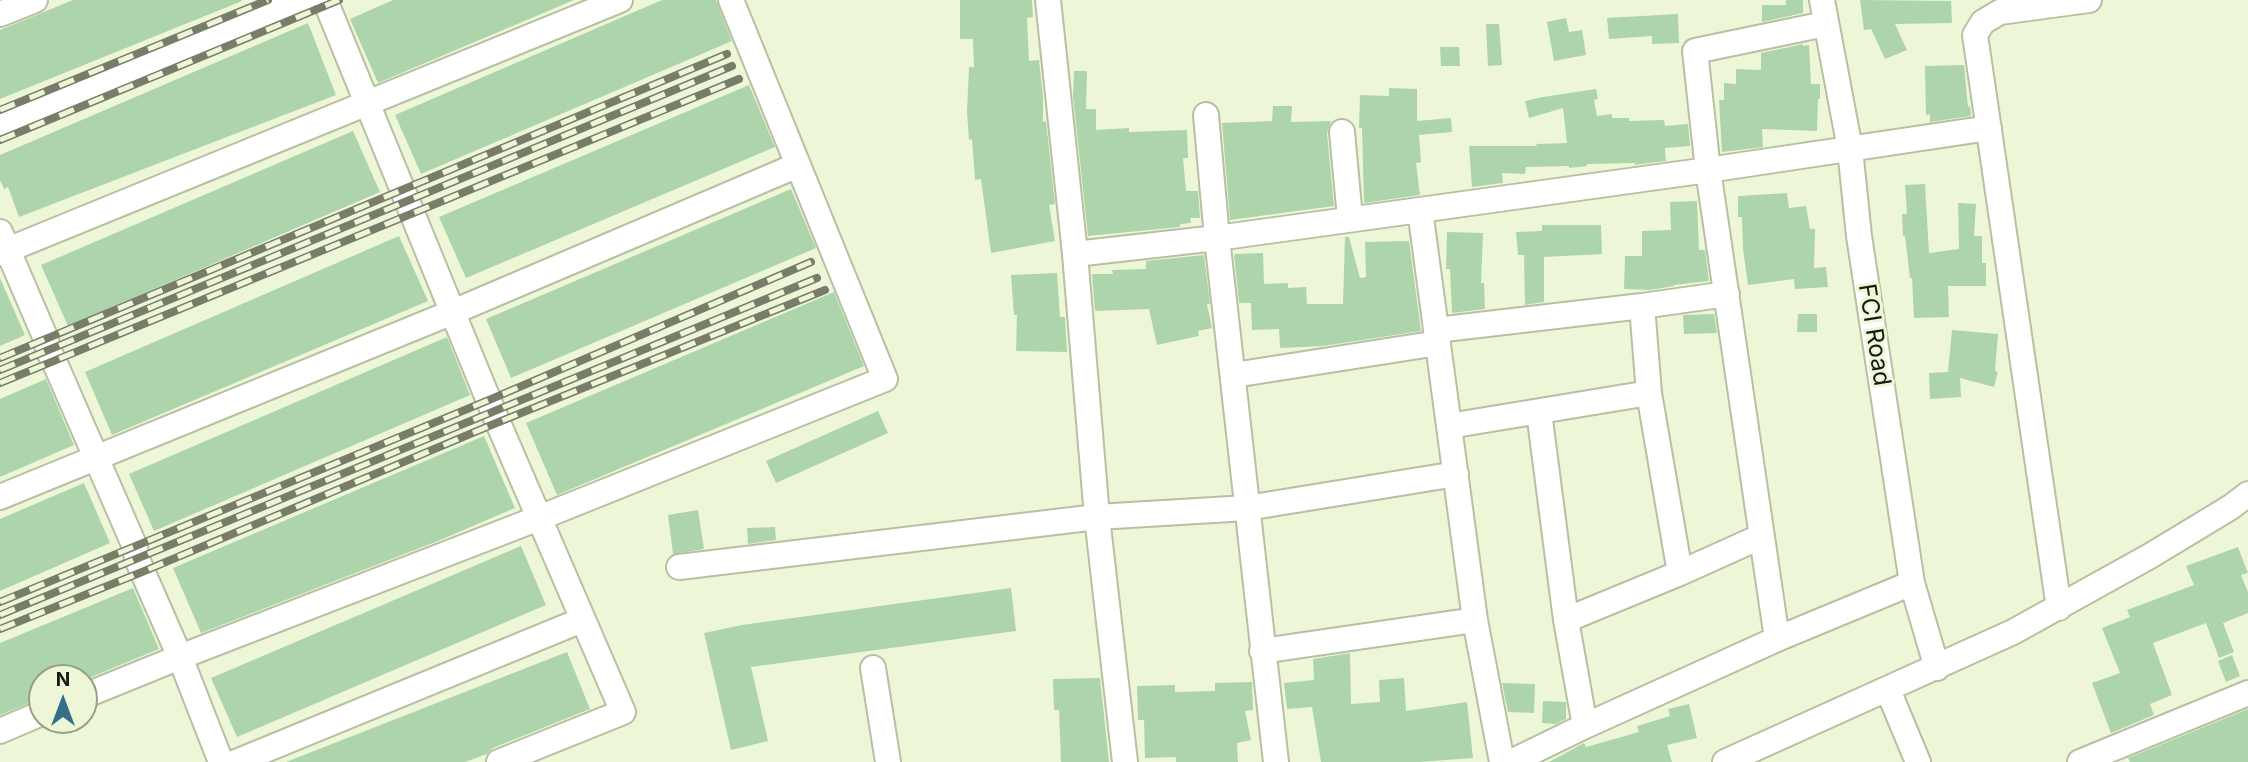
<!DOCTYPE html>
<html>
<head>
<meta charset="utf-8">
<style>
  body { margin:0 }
  #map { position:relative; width:2248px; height:762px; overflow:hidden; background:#edf7d8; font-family:Inter,sans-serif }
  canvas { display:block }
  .north { position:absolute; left:28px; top:664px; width:70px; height:70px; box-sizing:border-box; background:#edf7d8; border:2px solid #979f88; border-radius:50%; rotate:0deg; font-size:19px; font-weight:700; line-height:28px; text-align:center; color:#171a10 }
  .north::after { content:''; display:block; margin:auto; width:24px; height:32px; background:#356e88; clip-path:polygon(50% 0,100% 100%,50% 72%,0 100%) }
</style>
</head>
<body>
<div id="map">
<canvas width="2248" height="762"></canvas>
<div class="north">N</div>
</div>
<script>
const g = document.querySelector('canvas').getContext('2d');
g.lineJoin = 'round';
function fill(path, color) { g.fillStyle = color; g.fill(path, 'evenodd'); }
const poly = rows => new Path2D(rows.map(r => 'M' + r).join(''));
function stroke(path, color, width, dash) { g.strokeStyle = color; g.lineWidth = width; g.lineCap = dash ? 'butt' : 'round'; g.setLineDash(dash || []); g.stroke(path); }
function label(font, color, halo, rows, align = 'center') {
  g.font = font + ' Inter,sans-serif'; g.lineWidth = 6; g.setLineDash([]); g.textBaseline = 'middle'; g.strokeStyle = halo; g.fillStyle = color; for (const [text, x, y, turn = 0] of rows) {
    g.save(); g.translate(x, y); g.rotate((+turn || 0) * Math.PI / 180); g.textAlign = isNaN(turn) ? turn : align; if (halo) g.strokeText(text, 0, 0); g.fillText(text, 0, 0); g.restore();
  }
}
const building = poly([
  [73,0,241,0,242,1,0,99,0,30],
  [393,0,574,0,378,83,350,19],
  [662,0,716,0,732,41,421,174,395,115],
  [960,0,1032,0,1033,17,1027,18,1029,61,1039,60,1043,96,1043,122,1046,121,1055,204,1049,205,1055,241,991,253,981,179,975,180,972,139,969,140,967,112,969,67,974,67,973,39,960,39],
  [1786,0,1803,0,1803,13,1762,22,1762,5,1786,5],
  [1860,0,1951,1,1952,23,1895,24,1907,50,1885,59,1871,29,1864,30],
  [1678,14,1679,43,1652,44,1652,36,1609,39,1607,18],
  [1566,18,1569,32,1582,30,1586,55,1554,61,1547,22],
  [308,23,336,95,19,217,8,187,4,189,0,180,0,155],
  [1486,24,1499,24,1502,65,1488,66],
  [1803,44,1803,46,1809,45,1811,84,1820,84,1820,99,1818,99,1817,131,1762,129,1763,147,1722,152,1719,100,1724,100,1724,83,1736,84,1736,69,1761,70,1761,53],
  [1440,47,1459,47,1460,66,1441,66],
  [1964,65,1968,107,1970,106,1971,116,1930,122,1930,114,1926,115,1925,66],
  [1074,71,1087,71,1086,109,1096,109,1096,130,1129,128,1129,132,1187,130,1188,158,1183,158,1186,191,1198,191,1200,218,1190,218,1191,223,1180,224,1180,227,1088,236,1073,96],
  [749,85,775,147,466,278,439,217],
  [1389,88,1417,89,1417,121,1451,118,1452,132,1419,135,1421,162,1416,163,1420,195,1364,203,1362,128,1359,128,1360,95,1389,96],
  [1596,89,1598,99,1594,100,1597,116,1612,114,1612,118,1629,118,1629,121,1664,120,1665,126,1688,124,1690,146,1665,148,1666,161,1641,164,1635,165,1635,163,1587,164,1587,166,1569,168,1569,166,1526,167,1525,174,1502,173,1503,183,1472,187,1469,146,1537,146,1536,144,1567,143,1563,108,1529,118,1525,101,1543,97],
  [1273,106,1292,106,1291,122,1331,121,1327,133,1334,206,1230,220,1222,123,1272,121],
  [353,131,380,192,68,326,41,265],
  [1925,184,1929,253,1959,249,1958,203,1976,204,1974,236,1982,236,1982,263,1986,263,1986,286,1948,286,1949,317,1914,318,1912,278,1910,278,1905,236,1903,236,1902,214,1907,214,1905,185],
  [791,189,816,248,511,378,486,319],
  [1787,193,1789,208,1806,206,1810,229,1815,229,1814,268,1826,267,1828,287,1795,289,1794,279,1748,285,1743,249,1742,217,1738,217,1738,196],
  [1697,201,1699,250,1705,250,1709,281,1674,285,1674,286,1650,290,1624,289,1625,256,1642,256,1642,231,1671,230,1670,202],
  [1542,225,1601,225,1602,254,1544,257,1544,302,1525,305,1524,255,1518,255,1516,232,1542,231],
  [1447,232,1483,233,1481,283,1484,283,1485,309,1452,313,1450,269,1446,269],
  [399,236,428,301,112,435,85,372],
  [1345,237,1349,237,1360,278,1366,277,1365,242,1409,241,1421,331,1323,346,1280,348,1279,329,1252,330,1251,303,1239,303,1234,254,1263,253,1264,284,1288,283,1288,288,1306,287,1307,304,1343,304],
  [1204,255,1210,304,1207,304,1212,328,1198,331,1199,336,1157,345,1149,309,1095,311,1092,274,1113,274,1112,270,1146,269,1146,261],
  [1057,273,1060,317,1065,317,1067,352,1016,351,1017,315,1014,315,1011,275],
  [0,278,25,335,0,346],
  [834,292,864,366,557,495,526,423],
  [1714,314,1717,333,1684,334,1683,315],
  [1798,314,1817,314,1817,332,1797,332],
  [1952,330,1998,334,1995,371,1998,372,1994,387,1960,378,1961,397,1930,399,1929,373,1948,372],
  [447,337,470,395,154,531,129,474],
  [46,379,74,445,0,477,0,399],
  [878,411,888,433,776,483,766,461],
  [484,436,515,508,438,541,201,633,173,568],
  [84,483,110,543,0,591,0,519],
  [698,510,704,549,673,554,668,515],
  [775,527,776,540,748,544,747,528],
  [521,546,546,605,237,737,211,678],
  [2238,547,2248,573,2241,575,2248,592,2248,613,2223,623,2234,652,2219,658,2206,623,2153,643,2172,695,2150,704,2154,715,2111,733,2092,683,2120,673,2102,628,2130,617,2127,610,2194,585,2186,566],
  [133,588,159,649,84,680,84,678,42,678,42,698,0,715,0,643],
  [1011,588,1016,631,751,667,768,741,731,750,704,633,742,625],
  [567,652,590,709,493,748,487,754,465,762,286,762],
  [1350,653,1351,704,1380,702,1379,680,1404,678,1406,711,1467,702,1473,758,1418,762,1321,762,1312,707,1287,709,1284,683,1314,680,1313,659],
  [2232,655,2240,676,2226,682,2218,661],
  [1100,678,1109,762,1061,762,1059,710,1054,710,1053,679],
  [1252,682,1253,710,1245,711,1251,740,1237,743,1238,762,1176,762,1176,757,1145,758,1144,720,1138,720,1137,686,1175,685,1175,692,1215,691,1215,683],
  [1502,683,1535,684,1534,713,1508,712],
  [1543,701,1566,702,1566,719,1556,724,1542,723],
  [1689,704,1697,738,1667,745,1672,762,1549,762,1584,743,1586,747,1639,732,1637,726,1670,716,1668,709],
  [2248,709,2248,762,2130,762,2128,758]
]);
const minor = poly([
  [325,0,493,411,623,712,499,762],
  [1048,0,1075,254,1097,517,1125,762],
  [1822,0,1850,149,1859,236,1912,583,1937,668],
  [0,14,35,0],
  [1206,115,1217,238,1276,762],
  [0,123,303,0],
  [1342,132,1350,218],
  [0,232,46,339,48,350,54,361,135,547,137,559,180,657,221,762],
  [0,253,620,0],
  [1075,254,1217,238,1420,210],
  [1642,306,1649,393,1680,573],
  [1436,330,1642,306,1727,294],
  [1234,375,1438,343],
  [1539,412,1566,620,1585,726],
  [1449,426,1649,393],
  [0,497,453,312,798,165],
  [679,567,1097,517,1247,508,1456,474],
  [2059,608,1975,35,1983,22,2000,12,2089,0],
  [1566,620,1680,573,1762,536],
  [1777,639,1708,170,1695,51,1825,24],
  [1262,651,1475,620],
  [873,668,888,762],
  [1888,690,1918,762],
  [84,696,180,657,539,518,885,379,731,0],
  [0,731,42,713],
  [236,762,582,620],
  [1502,762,1475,620,1420,210,1708,170,1989,128],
  [1511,762,1585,726,1777,639,1912,583],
  [1725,762,2013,632,2150,556,2231,507,2248,494],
  [2080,762,2248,693]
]);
const rail = poly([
  [0,110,268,0],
  [0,140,339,0],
  [0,358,727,54],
  [0,370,732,66],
  [0,383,739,79],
  [0,602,489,400,811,262],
  [0,615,817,278],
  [0,629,142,572,489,426,825,290]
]);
const streetNames = [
  ["FCI Road",1874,335,81]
];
fill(building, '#aed4ac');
stroke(minor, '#b7c0a2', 28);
stroke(minor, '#fff', 24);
stroke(rail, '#777d69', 8);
stroke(rail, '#edf7d8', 5, [16]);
label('24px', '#171a10', '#edf7d8', streetNames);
</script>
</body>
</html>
